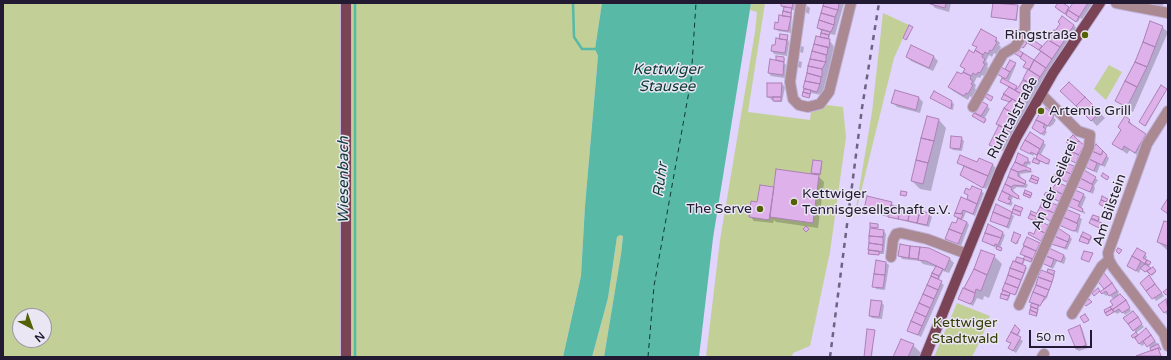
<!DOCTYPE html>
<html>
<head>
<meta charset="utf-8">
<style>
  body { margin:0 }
  #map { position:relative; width:1171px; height:360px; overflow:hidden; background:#e1d4fd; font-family:"Varela Round",sans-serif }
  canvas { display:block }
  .frame { position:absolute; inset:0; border:4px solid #221a32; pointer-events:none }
  .north { position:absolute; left:12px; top:308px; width:40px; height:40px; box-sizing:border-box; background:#eae6f4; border:1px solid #9a94a6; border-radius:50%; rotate:139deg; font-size:11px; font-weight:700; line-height:16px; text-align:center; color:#221a32 }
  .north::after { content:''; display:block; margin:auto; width:14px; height:18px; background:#536104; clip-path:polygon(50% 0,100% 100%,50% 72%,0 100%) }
  .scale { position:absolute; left:1029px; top:330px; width:63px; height:18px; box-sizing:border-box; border:2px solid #221a32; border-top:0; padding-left:5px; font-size:12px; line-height:14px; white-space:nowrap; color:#221a32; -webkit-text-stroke:3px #eae6f4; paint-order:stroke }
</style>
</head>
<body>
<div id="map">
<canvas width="1171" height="360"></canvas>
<div class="frame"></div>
<div class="north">N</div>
<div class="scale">50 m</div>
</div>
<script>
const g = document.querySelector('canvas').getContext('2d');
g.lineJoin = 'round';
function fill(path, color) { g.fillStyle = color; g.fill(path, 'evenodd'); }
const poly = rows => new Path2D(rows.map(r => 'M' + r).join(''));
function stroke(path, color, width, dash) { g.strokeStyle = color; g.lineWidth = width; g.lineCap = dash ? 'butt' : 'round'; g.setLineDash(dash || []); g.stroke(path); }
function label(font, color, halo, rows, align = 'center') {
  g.font = font + ' "Varela Round",sans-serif'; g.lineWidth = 3; g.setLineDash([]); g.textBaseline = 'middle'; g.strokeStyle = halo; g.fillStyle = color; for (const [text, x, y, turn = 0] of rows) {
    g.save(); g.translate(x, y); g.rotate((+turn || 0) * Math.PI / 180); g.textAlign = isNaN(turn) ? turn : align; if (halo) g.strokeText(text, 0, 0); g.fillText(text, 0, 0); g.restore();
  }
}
const green = poly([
  [3,3,602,3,595,49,598,56,585,206,581,276,563,357,351,357,341,106,340,357,3,357],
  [20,316,44,316,44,340,20,340],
  [751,3,765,3,748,112,810,120,811,112,820,110,827,105,843,107,846,137,830,252,810,346,793,353,792,357,706,357,720,240,755,32,757,12,750,10],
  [883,13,909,25,894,58,854,220,872,112],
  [1109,65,1122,72,1106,100,1094,89],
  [620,235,623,235,621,254,604,357,592,357,608,298,617,237],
  [957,303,990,316,981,339,972,357,934,357]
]);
const water = poly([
  [602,3,751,3,713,238,699,357,604,357,621,254,623,236,620,235,617,237,608,298,592,357,563,357,581,276,585,206,598,56,595,49]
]);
const shadow = poly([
  [782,3,795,3,794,10,792,10,791,33,778,31,775,28,783,17,784,9,782,6],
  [825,3,844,3,835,35,830,34,829,40,833,45,834,48,823,92,821,95,811,93,810,98,803,96,804,88,816,37,823,39,822,32,818,28],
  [931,3,951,3,949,12,935,8],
  [986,3,1018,6,1017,21,993,17,994,4],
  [1059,3,1070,10,1074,3,1092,4,1082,19,1080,18,1078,22,1058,10,1056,7],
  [1132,3,1164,3,1160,10],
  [807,6,810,8,809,14,805,12],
  [1074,25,1076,28,1043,80,1003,151,993,147,991,144,1011,102,1005,94,1010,87,1016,87,1019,90,1029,70,1024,67,1027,63,1017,55,1034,61,1041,52,1028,42,1024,48,1021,46,1024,42,1027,44,1030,39,1044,48,1050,35],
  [1162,27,1168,32,1133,112,1122,106,1117,101],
  [912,28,907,40,905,39],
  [787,36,789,43,787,56,774,54,772,51],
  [996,39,1000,43,999,45,1001,47,997,55,994,53,992,57,989,55,986,61,988,64,987,67,989,69,984,76,982,75,980,78,977,77,974,83,976,85,975,88,976,90,972,98,970,96,968,100,953,91,949,87,962,76,965,70,961,66,974,54,978,49,973,44],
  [801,46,804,47,803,53,800,52],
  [912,47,934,57,938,61,933,71,911,61,907,57],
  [777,57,785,59,785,61,783,59,783,62,786,65,785,78,771,76,769,73],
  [799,61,802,62,801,68,797,67],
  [1011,62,1016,65,1009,81,998,74,1005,70],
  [1069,83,1105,118,1097,126,1062,91],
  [768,84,782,84,785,87,782,102,775,102,768,97],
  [1166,90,1146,126,1141,123],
  [896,92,919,98,923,102,920,113,897,107,893,103],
  [931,98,951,102,954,104,953,110],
  [987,106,990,109,984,119,986,120,985,123,974,117,979,116,976,113],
  [1045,109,1056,120,1053,125,1052,125,1050,127,1048,126,1045,130,1047,132,1044,136,1033,128],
  [939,120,946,128,931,191,920,189,912,181],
  [1129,120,1134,127,1151,140,1141,158,1130,150,1127,154,1114,144,1122,130,1119,127],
  [1073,136,1086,149,1079,165,1068,159,1073,148],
  [961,138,964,141,962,151,953,150,951,147],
  [1043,142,1046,145,1040,156,1050,161,1049,165,1041,161,1039,165,1035,162,1039,157,1034,154,1033,156,1022,149],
  [1096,145,1109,158,1105,167,1100,165,1097,173,1086,167],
  [1019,155,1031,162,1030,165,1028,164,1026,168,1033,172,1020,174,1021,179,1028,185,1026,188,1017,187,1013,190,1021,200,1013,197,1011,201,1013,203,1011,206,999,200],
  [979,159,993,165,997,169,986,189,964,177,961,175,964,167,958,162,977,163],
  [822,162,821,175,816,174,824,182,818,228,776,222,774,220,773,223,754,221,750,216,758,203,774,187,816,176,812,173],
  [1066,164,1076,170,1070,184,1055,176,1061,175],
  [1084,172,1098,180,1094,186,1095,188,1093,194,1078,186],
  [1054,186,1065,186,1068,189,1061,203,1046,195,1052,196],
  [973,187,984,193,975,216,966,212,963,219,955,216,967,201,969,196,965,193,971,191],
  [1083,194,1086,197,1081,209,1085,212,1085,214,1069,205],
  [1107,200,1105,207,1101,204],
  [1043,201,1059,208,1053,223,1039,214,1036,221,1030,218,1037,214],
  [891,203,894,206,929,214,932,217,929,227,868,212,865,209],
  [997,205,1014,216,1009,229,991,220],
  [1067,210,1082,219,1078,233,1060,225],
  [1093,216,1100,219,1098,223,1102,225,1101,228,1090,223],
  [967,222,969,225,961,246,946,238,956,224],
  [1168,223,1168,251,1158,242],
  [1048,226,1050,228,1044,243,1030,234,1034,236],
  [884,231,886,234,884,254,871,254],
  [1003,233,1005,235,1000,248,1002,251,983,241],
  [1083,233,1092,237,1089,244,1080,240],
  [1020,235,1018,244,1012,241],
  [1070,237,1072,239,1067,250,1052,244],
  [1027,239,1042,247,1036,261,1033,260,1032,262,1025,260,1023,265,1027,268,1016,295,1011,293,1008,301,1002,298,1018,258,1024,260,1025,257,1021,254],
  [920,248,950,259,954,263,949,273,943,271,938,281,944,285,921,337,908,330,936,267,923,264,920,261,902,259,900,256],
  [982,251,994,256,1002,264,989,298,984,296,983,300,977,298,973,306,960,299],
  [1145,254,1147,257,1145,260,1151,264,1147,267,1151,270,1153,268,1156,272,1152,276,1141,268,1139,273,1128,265],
  [1064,255,1066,258,1064,264,1057,261,1053,269,1043,263],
  [877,261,886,263,889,265,885,290,876,289,874,286],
  [1049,270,1055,273,1047,298,1039,306,1037,317,1030,313,1033,303,1030,302,1042,271,1047,273],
  [1151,279,1164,296,1156,301,1142,283],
  [1110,281,1119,292,1118,294,1125,299,1131,311,1144,327,1136,333,1134,330,1131,311,1125,315,1122,311,1117,314,1115,312,1107,315,1114,305,1114,300,1109,294,1106,296,1102,292],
  [1166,300,1168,302,1167,315,1159,306],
  [881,302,884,305,882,319,872,318,870,316],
  [1080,326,1082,328,1088,348,1079,351,1076,349],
  [1015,327,1020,332,1017,337,1023,341,1016,353,1009,348,1011,344,1007,341],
  [874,331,872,357,865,357],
  [1148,332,1159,346,1160,349,1158,349,1162,357,1138,357,1153,351,1146,343,1142,346,1132,336,1136,333,1138,336],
  [913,345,921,353,919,357,895,357]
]);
const stream = poly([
  [355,3,355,357],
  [573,3,574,37,582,49,595,49]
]);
const ferry = poly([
  [648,357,654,286,691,80,696,3]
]);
const building = poly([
  [781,3,793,3,792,8,781,6,781,3],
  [824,3,839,3,838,10,823,6,824,3],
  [930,3,946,3,945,8,930,4,930,3],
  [993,3,1018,5,1016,20,991,17,993,3],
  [1058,3,1063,3,1069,7,1065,14,1055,7,1058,3],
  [1073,3,1088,3,1079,17,1068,10,1073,3],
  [823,6,838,10,835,17,821,13,823,6],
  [784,7,792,8,791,13,783,11,784,7],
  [1068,10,1079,17,1076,22,1066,15,1068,10],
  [783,11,791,13,791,17,782,16,783,11],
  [821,13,835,17,834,25,819,20,821,13],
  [779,15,791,17,788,31,774,29,775,22,778,23,779,15],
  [1062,16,1074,25,1066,38,1055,31,1060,24,1058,22,1062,16],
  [819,20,834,25,831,32,817,28,819,20],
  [1150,21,1163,26,1155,47,1143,42,1150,21],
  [909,25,913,27,906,40,903,38,909,25],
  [981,29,997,38,995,41,997,42,992,51,990,50,988,54,985,52,983,55,975,50,977,47,972,45,981,29],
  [822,30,830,32,829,35,821,33,822,30],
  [1054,30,1066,38,1060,47,1047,39,1054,30],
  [821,33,829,35,828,39,820,37,821,33],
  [780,34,788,35,787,40,779,39,780,34],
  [816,36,830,39,829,48,814,44,816,36],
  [776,38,787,40,785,53,771,51,772,45,775,45,776,38],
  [1030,38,1042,46,1039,50,1026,42,1030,38],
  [1023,40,1027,43,1023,48,1020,46,1023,40],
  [1048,40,1060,47,1052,59,1039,50,1048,40],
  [1143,42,1155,47,1147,67,1135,62,1143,42],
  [814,44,828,47,827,55,812,51,814,44],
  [911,45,934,56,929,68,906,57,911,45],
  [1017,49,1023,53,1021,57,1015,54,1017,49],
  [969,50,974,53,975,50,983,55,982,57,985,59,983,63,985,64,980,73,978,72,976,75,973,73,971,76,963,72,965,69,960,66,969,50],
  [812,51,826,55,826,62,810,59,812,51],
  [1041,51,1052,59,1046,68,1034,60,1041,51],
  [1023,53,1034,60,1029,70,1023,67,1026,62,1020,58,1023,53],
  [776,56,784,57,784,62,776,60,776,56],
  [770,59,784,62,783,75,768,73,770,59],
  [810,59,826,62,822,69,808,66,810,59],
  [1010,60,1016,63,1010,72,1005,69,1010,60],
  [1034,60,1046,68,1040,77,1029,70,1034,60],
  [1135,62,1147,67,1137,87,1125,81,1135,62],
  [808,66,822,69,822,77,807,73,808,66],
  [1001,67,1010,72,1006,79,997,74,1001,67],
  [1028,69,1040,77,1034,86,1023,79,1028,69],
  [957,72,962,74,963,72,971,76,970,79,973,81,971,84,973,85,968,94,966,93,964,96,948,87,957,72],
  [807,73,821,77,820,84,805,81,807,73],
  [1002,78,1017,86,1015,90,1000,82,1002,78],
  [1023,80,1034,86,1028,98,1015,90,1018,88,1023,80],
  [805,81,820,84,817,92,803,88,805,81],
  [1125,81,1137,87,1127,107,1115,101,1125,81],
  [1069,82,1085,97,1076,106,1060,91,1069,82],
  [767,83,782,83,781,97,767,97,767,83],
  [1161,85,1167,89,1145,126,1139,122,1161,85],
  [1009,87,1028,98,1023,105,1003,94,1009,87],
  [804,89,811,90,810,94,803,92,804,89],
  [895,90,919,97,916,110,891,103,895,90],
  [934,91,952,101,951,109,930,98,934,91],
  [803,92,810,94,809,98,802,96,803,92],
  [987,94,993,97,991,101,985,97,987,94],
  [1004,94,1012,99,1010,102,1001,99,1004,94],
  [773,97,781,97,781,101,773,101,773,97],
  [1085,97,1100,112,1091,121,1076,106,1085,97],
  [1012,99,1023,105,1017,116,1004,108,1012,99],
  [981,101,988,105,981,116,975,113,981,101],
  [1004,108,1017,116,1009,131,996,124,1004,108],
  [1046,108,1054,116,1048,126,1036,120,1042,109,1046,108],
  [974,113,986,119,984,123,972,116,974,113],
  [927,116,939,119,934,141,921,138,927,116],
  [1125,116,1130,120,1128,122,1146,134,1135,153,1124,146,1122,150,1112,144,1121,130,1118,127,1125,116],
  [1036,120,1045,124,1043,127,1046,129,1043,133,1041,134,1032,128,1036,120],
  [999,125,1009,131,1000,149,989,145,999,125],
  [1030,132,1044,141,1040,149,1025,140,1030,132],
  [1073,135,1079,141,1071,147,1066,142,1073,135],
  [951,136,962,137,960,149,950,148,951,136],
  [921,138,934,141,928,163,916,160,921,138],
  [1025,140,1040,149,1037,155,1031,152,1030,154,1020,149,1025,140],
  [1079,141,1084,145,1079,155,1070,151,1071,147,1079,141],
  [1096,144,1103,151,1101,155,1092,151,1096,144],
  [1070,151,1079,155,1076,163,1067,159,1070,151],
  [1092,151,1101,155,1103,151,1107,155,1102,165,1089,159,1092,151],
  [1018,153,1028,158,1028,163,1025,162,1023,166,1015,162,1018,153],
  [1038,153,1050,160,1047,164,1036,159,1038,153],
  [960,155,977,162,979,158,993,164,988,176,957,163,960,155],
  [1034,158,1040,161,1038,164,1032,162,1034,158],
  [1089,159,1097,163,1094,171,1085,167,1089,159],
  [813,160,822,161,820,174,811,173,813,160],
  [916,160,928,163,923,184,911,181,916,160],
  [1015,162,1031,169,1030,172,1026,170,1018,172,1011,169,1015,162],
  [1066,163,1074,166,1071,174,1062,170,1066,163],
  [964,166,988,176,983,188,960,175,964,166],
  [776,169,819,175,813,223,770,217,776,169],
  [1011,169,1018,172,1018,176,1026,181,1025,184,1008,177,1011,169],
  [1062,170,1071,174,1067,182,1054,176,1056,172,1060,174,1062,170],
  [1084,170,1096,177,1092,184,1080,178,1084,170],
  [1103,173,1109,177,1107,180,1101,176,1103,173],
  [1032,175,1039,178,1038,181,1031,178,1032,175],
  [1008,177,1025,184,1023,186,1014,185,1011,187,1005,184,1008,177],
  [1031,178,1038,181,1037,184,1029,181,1031,178],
  [1080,178,1093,185,1090,192,1076,186,1080,178],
  [1057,182,1066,186,1062,194,1052,189,1057,182],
  [1005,184,1011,187,1012,191,1019,196,1018,199,1002,191,1005,184],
  [760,185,774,187,769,220,749,217,751,201,757,202,760,185],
  [972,186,982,190,977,204,967,199,968,195,964,193,966,188,970,190,972,186],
  [1025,190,1032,193,1031,196,1024,193,1025,190],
  [1053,190,1062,194,1059,201,1044,195,1046,192,1051,195,1053,190],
  [1075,190,1084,194,1080,202,1071,198,1075,190],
  [901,191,907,192,906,196,900,195,901,191],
  [1002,191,1010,195,1008,199,1011,200,1010,203,1008,204,998,200,1002,191],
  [1024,193,1031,196,1030,198,1023,195,1024,193],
  [867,196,892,202,889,215,864,209,867,196],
  [1102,196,1108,199,1106,202,1101,200,1102,196],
  [961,197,977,204,973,214,963,210,961,214,955,213,961,197],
  [1071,198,1080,202,1078,206,1083,209,1082,212,1068,206,1071,198],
  [1168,198,1168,214,1161,209,1168,198],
  [1043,200,1057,205,1054,213,1040,207,1043,200],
  [1101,200,1106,202,1104,207,1099,204,1101,200],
  [996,204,1012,212,1010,219,993,212,996,204],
  [891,205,901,207,898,219,888,217,891,205],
  [1015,205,1023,208,1021,212,1013,209,1015,205],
  [901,207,910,209,908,221,898,219,901,207],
  [1040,207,1054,213,1050,221,1037,213,1040,207],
  [910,209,920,211,917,223,908,221,910,209],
  [1013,209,1021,212,1020,216,1012,213,1013,209],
  [1066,209,1080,215,1077,223,1063,217,1066,209],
  [920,211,930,213,927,225,917,223,920,211],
  [1031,211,1038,214,1037,217,1030,214,1031,211],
  [993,212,1010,219,1007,227,990,221,993,212],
  [955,213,963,214,961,219,954,216,955,213],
  [1030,214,1037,217,1035,221,1028,218,1030,214],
  [1093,215,1099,217,1098,221,1091,218,1093,215],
  [1063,217,1078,224,1076,230,1073,231,1059,225,1063,217],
  [958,218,967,222,962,234,949,229,952,222,956,223,958,218],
  [1091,219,1102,223,1099,228,1089,223,1091,219],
  [1039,221,1048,225,1045,233,1036,229,1039,221],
  [1164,221,1168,222,1168,246,1157,242,1164,221],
  [870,223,878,224,878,228,870,227,870,223],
  [988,224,1003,232,1001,238,985,233,988,224],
  [806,226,809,229,806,232,803,229,806,226],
  [870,228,884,230,883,237,869,236,870,228],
  [1058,228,1070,236,1068,242,1054,236,1058,228],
  [949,229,962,234,958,244,945,239,949,229],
  [1036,229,1045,233,1041,241,1028,234,1029,232,1034,234,1036,229],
  [1014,232,1021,235,1016,244,1011,241,1014,232],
  [1083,232,1091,236,1090,240,1081,236,1083,232],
  [985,233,1001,238,998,245,995,244,994,246,982,241,985,233],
  [869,236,883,237,883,245,869,243,869,236],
  [1054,236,1068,242,1065,248,1051,244,1054,236],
  [1081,236,1089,240,1088,244,1079,241,1081,236],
  [1027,237,1040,243,1036,251,1023,245,1027,237],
  [869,243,883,245,882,252,868,250,869,243],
  [900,244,910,246,909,258,898,256,900,244],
  [910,246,920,247,918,259,909,258,910,246],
  [997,246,1002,248,1001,251,996,249,997,246],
  [1024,246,1036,251,1033,259,1020,254,1024,246],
  [920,247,929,248,950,258,945,270,926,261,918,260,920,247],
  [1049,248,1064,255,1061,262,1046,256,1049,248],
  [1118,248,1122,250,1119,254,1116,251,1118,248],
  [1137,248,1146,253,1143,258,1147,260,1145,264,1132,256,1137,248],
  [869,250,879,251,879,255,868,254,869,250],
  [981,250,995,255,987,275,974,269,981,250],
  [1084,251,1093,253,1089,262,1081,259,1084,251],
  [1025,256,1032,259,1031,262,1023,259,1025,256],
  [1046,256,1054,259,1051,267,1042,263,1046,256],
  [1132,256,1141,261,1136,271,1127,266,1132,256],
  [1017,257,1024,259,1022,264,1015,261,1017,257],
  [876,260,886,262,885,275,874,274,876,260],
  [1147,260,1151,262,1149,265,1145,263,1147,260],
  [1013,261,1026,266,1024,273,1010,268,1013,261],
  [1145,264,1151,268,1145,272,1140,268,1145,264],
  [936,266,943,269,939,276,932,273,936,266],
  [1153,267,1156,271,1151,275,1147,271,1153,267],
  [1010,268,1024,273,1021,280,1008,275,1010,268],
  [974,269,987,275,981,291,976,289,975,293,964,288,974,269],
  [1048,269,1055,271,1053,275,1047,272,1048,269],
  [1041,270,1054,275,1052,282,1038,277,1041,270],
  [932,273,939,276,938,279,931,276,932,273],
  [1104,273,1112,283,1104,289,1096,279,1104,273],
  [874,274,885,275,883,288,872,287,874,274],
  [1008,275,1021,280,1018,288,1005,283,1008,275],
  [1149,275,1155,284,1146,291,1140,283,1149,275],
  [931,276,942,281,938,290,927,285,931,276],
  [1038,277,1052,282,1049,290,1036,285,1038,277],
  [1005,283,1018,288,1015,295,1002,290,1005,283],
  [1112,283,1117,291,1109,296,1106,291,1102,294,1100,292,1112,283],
  [1155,284,1162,293,1152,299,1146,291,1155,284],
  [927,285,938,290,934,299,923,294,927,285],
  [1036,285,1049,290,1046,297,1033,292,1036,285],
  [963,288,975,293,973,301,970,304,958,299,963,288],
  [1098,288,1100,291,1094,296,1092,293,1098,288],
  [1168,288,1168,294,1166,295,1163,292,1168,288],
  [1003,290,1010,293,1009,296,1001,294,1003,290],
  [1033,292,1045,297,1040,306,1029,302,1033,292],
  [923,294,934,299,930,308,919,303,923,294],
  [1001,294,1009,296,1007,300,1000,298,1001,294],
  [1120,294,1126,300,1112,310,1110,307,1113,305,1110,301,1120,294],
  [1089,299,1092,302,1086,306,1083,303,1089,299],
  [1166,299,1168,310,1164,313,1158,305,1166,299],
  [871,300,882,301,879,317,869,316,871,300],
  [1126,300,1130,308,1122,313,1119,309,1114,312,1112,310,1126,300],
  [919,303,930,308,926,317,915,312,919,303],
  [1032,303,1039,305,1037,309,1030,306,1032,303],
  [1031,307,1038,309,1037,313,1030,310,1031,307],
  [1110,307,1112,309,1105,313,1104,310,1110,307],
  [1112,309,1114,312,1107,316,1105,313,1112,309],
  [1030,310,1037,313,1036,316,1029,314,1030,310],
  [1133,311,1138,317,1128,324,1123,318,1133,311],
  [915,312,926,317,922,326,911,321,915,312],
  [1085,314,1089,320,1084,323,1080,317,1085,314],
  [1138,317,1142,324,1133,331,1128,324,1138,317],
  [911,321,922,326,918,335,907,331,911,321],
  [1015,325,1020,330,1017,335,1011,332,1015,325],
  [1080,325,1086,345,1076,349,1068,330,1080,325],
  [1146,328,1151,335,1139,344,1135,338,1146,328],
  [867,329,875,330,871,357,864,357,867,329],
  [1011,332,1021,337,1013,351,1008,348,1011,343,1006,341,1011,332],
  [1136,332,1138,335,1133,338,1131,336,1136,332],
  [1151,335,1155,341,1147,347,1143,341,1151,335],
  [901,339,914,344,908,357,893,357,901,339],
  [1158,344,1161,350,1158,348,1151,351,1150,348,1158,344],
  [1158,348,1161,356,1136,356,1144,353,1158,348]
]);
const minor = poly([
  [801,3,790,82,793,99,799,105,808,107,820,104,829,92,851,3],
  [1116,3,1168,13],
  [973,107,1003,54,1015,47,1025,30,1025,9,1029,3],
  [1168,111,1147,144,1108,253,1109,260,1113,267,1164,334,1168,346],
  [891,257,893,240,896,234,901,233,927,239,967,254],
  [1019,305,1089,147,1090,135,1078,131,1041,94],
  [1072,314,1102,266,1109,260],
  [1042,357,1044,354]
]);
const major = poly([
  [346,3,346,357],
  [925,357,1000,172,1016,138,1053,73,1100,3]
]);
const rail = poly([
  [830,357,862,108,879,3]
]);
const markers = [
  [1085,35,4,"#536104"],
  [1041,111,4,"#536104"],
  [794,202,4,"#536104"],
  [760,209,4,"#536104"]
];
const poiNames = [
  ["Ringstraße",1077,35],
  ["Artemis Grill",1049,111,"left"],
  ["Kettwiger",802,194,"left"],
  ["Tennisgesellschaft e.V.",802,210,"left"],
  ["The Serve",752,209]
];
const streetNames = [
  ["Ruhrtalstraße",1013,118,-62],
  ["An der Seilerei",1055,185,-67],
  ["Am Bilstein",1110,210,-71]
];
const parkNames = [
  ["Kettwiger",965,323],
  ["Stadtwald",965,339]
];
const waterNames = [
  ["Kettwiger",667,70],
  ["Stausee",667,87],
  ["Wiesenbach",344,180,-90],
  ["Ruhr",661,180,-82]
];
fill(green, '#c2d098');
fill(water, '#58b9a7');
fill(shadow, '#0003');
stroke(stream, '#58b9a7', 2.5);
stroke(ferry, '#0d3b33', 1, [5, 4]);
fill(building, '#dfb1ea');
stroke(building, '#ac80b7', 1);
stroke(minor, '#bfb3d8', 12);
stroke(major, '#bfb3d8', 12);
stroke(minor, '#aa8992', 10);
stroke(major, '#7b4456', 10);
stroke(rail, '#6d6382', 2.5, [5, 5]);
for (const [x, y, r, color] of markers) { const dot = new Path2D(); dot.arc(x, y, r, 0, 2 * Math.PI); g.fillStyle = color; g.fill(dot); stroke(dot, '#eae6f4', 1.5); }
label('14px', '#221a32', '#eae6f4', poiNames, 'right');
label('14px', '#221a32', '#eae6f4', streetNames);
label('14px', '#353e07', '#eae6f4', parkNames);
label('italic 15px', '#0d3b33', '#eae6f4', waterNames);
</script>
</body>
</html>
